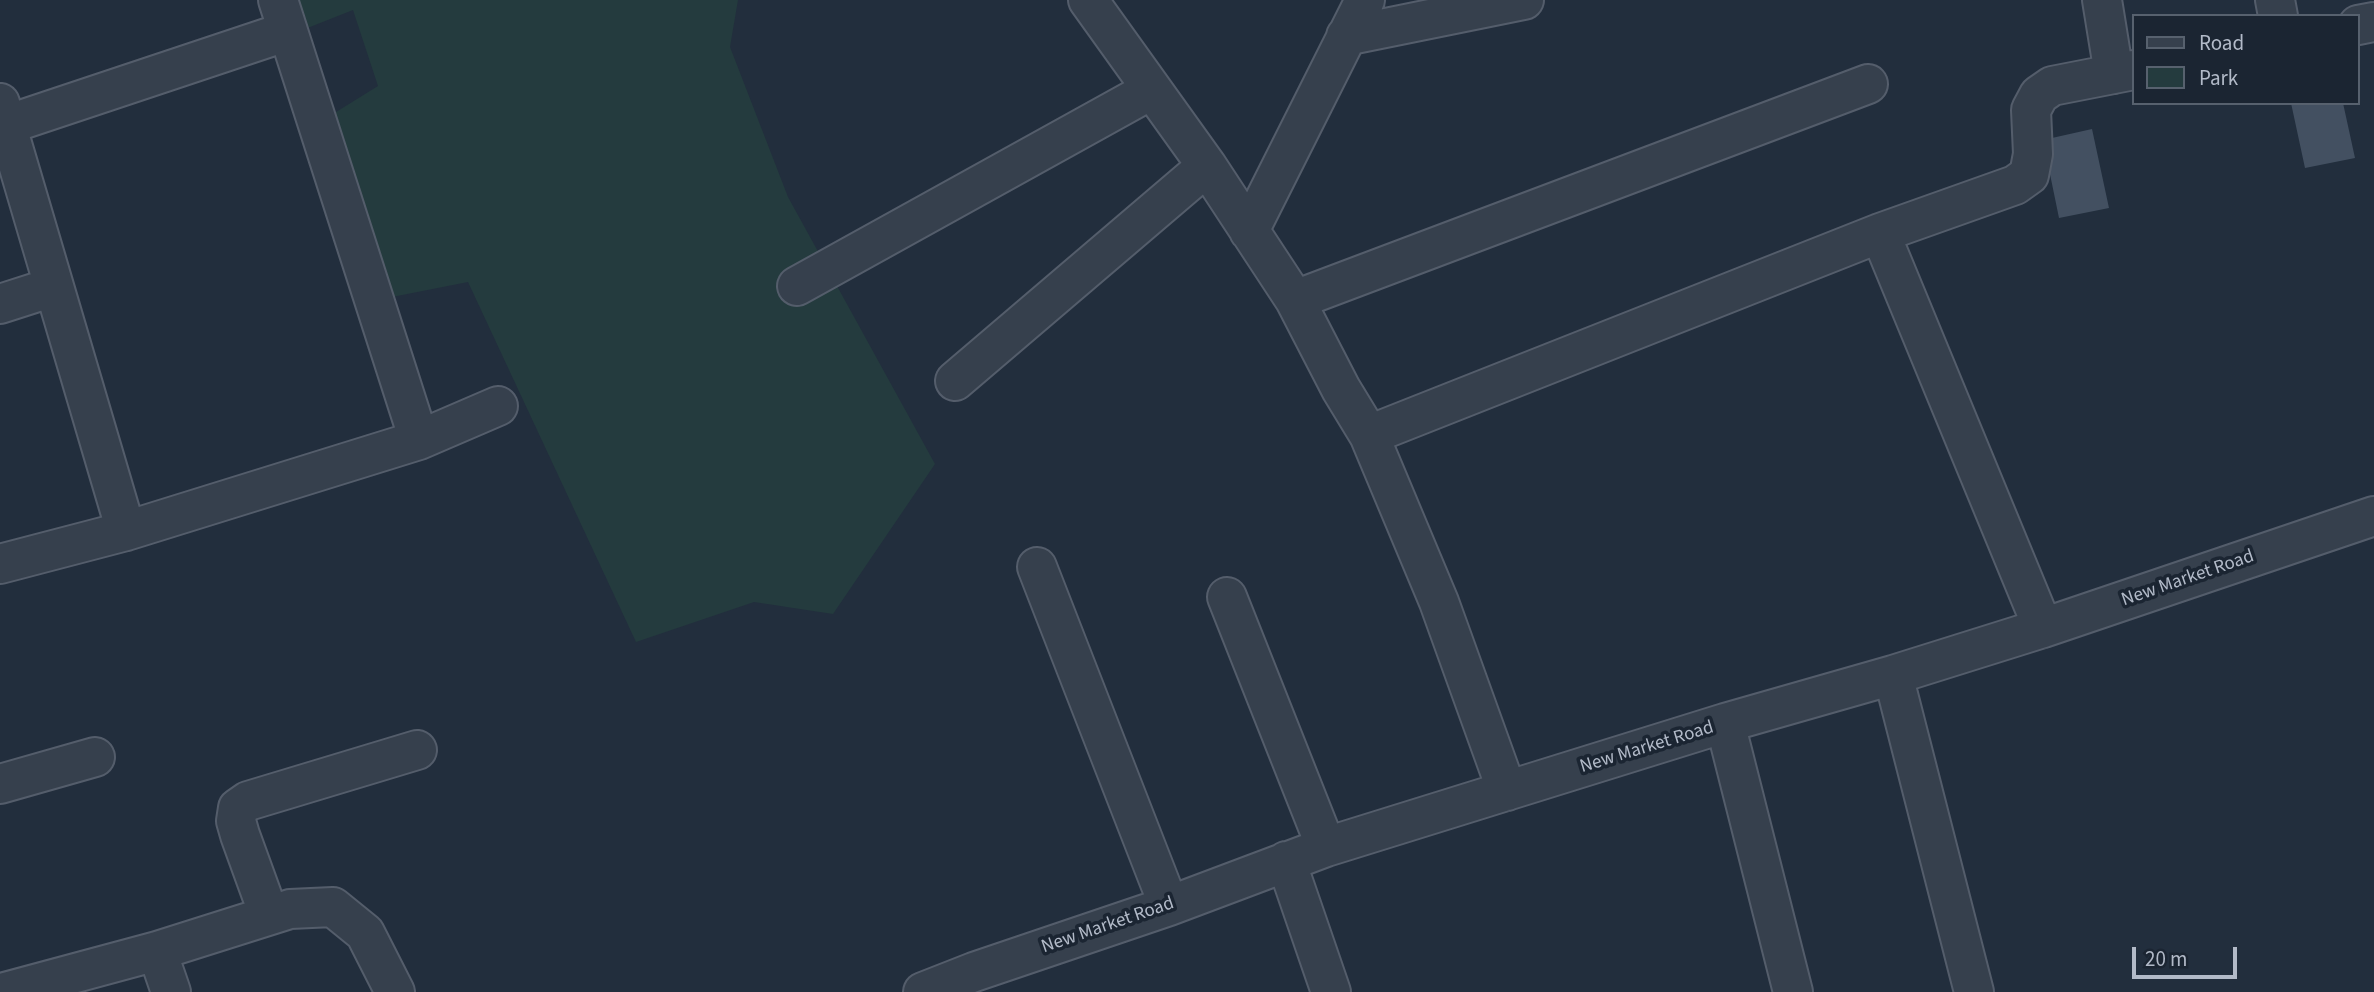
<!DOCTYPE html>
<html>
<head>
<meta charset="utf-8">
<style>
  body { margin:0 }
  #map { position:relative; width:2374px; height:992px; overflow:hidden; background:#222e3d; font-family:"Source Sans 3",sans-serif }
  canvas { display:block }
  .legend { position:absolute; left:2132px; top:14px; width:228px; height:91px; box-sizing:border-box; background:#1b2532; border:2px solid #57616e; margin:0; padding:9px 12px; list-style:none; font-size:21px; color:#b2bac8 }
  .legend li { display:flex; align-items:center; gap:14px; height:35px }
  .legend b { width:35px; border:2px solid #57616e }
  .scale { position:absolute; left:2132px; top:947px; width:105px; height:32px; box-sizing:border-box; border:4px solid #b2bac8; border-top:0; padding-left:9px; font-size:21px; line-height:24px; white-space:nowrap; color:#b2bac8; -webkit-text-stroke:5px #1b2532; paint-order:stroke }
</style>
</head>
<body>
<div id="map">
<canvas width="2374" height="992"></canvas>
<ul class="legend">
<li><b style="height:9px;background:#36404d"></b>Road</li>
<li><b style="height:19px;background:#243b3e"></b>Park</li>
</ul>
<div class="scale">20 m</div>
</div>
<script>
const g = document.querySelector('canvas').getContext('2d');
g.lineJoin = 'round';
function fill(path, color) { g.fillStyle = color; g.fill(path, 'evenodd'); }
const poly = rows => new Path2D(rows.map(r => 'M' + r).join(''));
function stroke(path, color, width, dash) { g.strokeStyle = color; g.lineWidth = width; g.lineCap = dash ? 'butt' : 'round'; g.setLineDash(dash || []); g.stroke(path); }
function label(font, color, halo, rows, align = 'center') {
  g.font = font + ' "Source Sans 3",sans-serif'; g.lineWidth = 7; g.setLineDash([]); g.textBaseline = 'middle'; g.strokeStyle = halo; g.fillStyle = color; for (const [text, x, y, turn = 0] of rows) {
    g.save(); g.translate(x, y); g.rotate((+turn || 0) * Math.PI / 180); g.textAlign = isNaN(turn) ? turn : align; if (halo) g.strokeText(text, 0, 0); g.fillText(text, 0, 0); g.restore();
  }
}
const green = poly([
  [299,0,738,0,730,47,788,197,935,464,833,614,754,602,636,642,468,282,387,298,328,117,378,86,353,10,305,29]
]);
const building = poly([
  [2291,103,2343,103,2355,158,2305,168],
  [2092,129,2109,208,2059,218,2043,140]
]);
const minor = poly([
  [278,0,419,440],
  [1088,0,1207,166,1295,300,1341,389,1369,435,1439,602,1507,791],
  [2102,0,2114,74],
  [2275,0,2278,16],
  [2358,25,2374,22],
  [1346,36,1524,0],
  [0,103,126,531],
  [6,125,288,31],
  [1249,231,1365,0],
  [1880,233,2043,628],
  [797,286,1151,90],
  [1295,300,1868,84],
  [0,304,53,287],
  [955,381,1207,166],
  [1369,435,1880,233,2015,185,2029,175,2033,154,2031,110,2039,95,2052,86,2134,70],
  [0,564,126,531,419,440,498,406],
  [1037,567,1169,906],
  [1227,597,1326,847],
  [1893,675,1974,992],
  [1725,723,1793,992],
  [0,784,95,757],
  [1286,861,1331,992],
  [269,915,240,835,236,821,238,808,248,801,417,750],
  [157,951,171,992],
  [5,992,157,951,290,909,333,907,365,933,395,992],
  [923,992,974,972,1169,906,1326,847,1725,723,1893,675,2043,628,2374,516]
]);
const streetNames = [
  ["New Market Road",2188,579,-19],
  ["New Market Road",1647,748,-17],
  ["New Market Road",1108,926,-19]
];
fill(green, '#243b3e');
fill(building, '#435061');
stroke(minor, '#545d6b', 42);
stroke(minor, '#36404d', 38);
label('19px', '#b2bac8', '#1b2532', streetNames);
</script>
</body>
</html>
